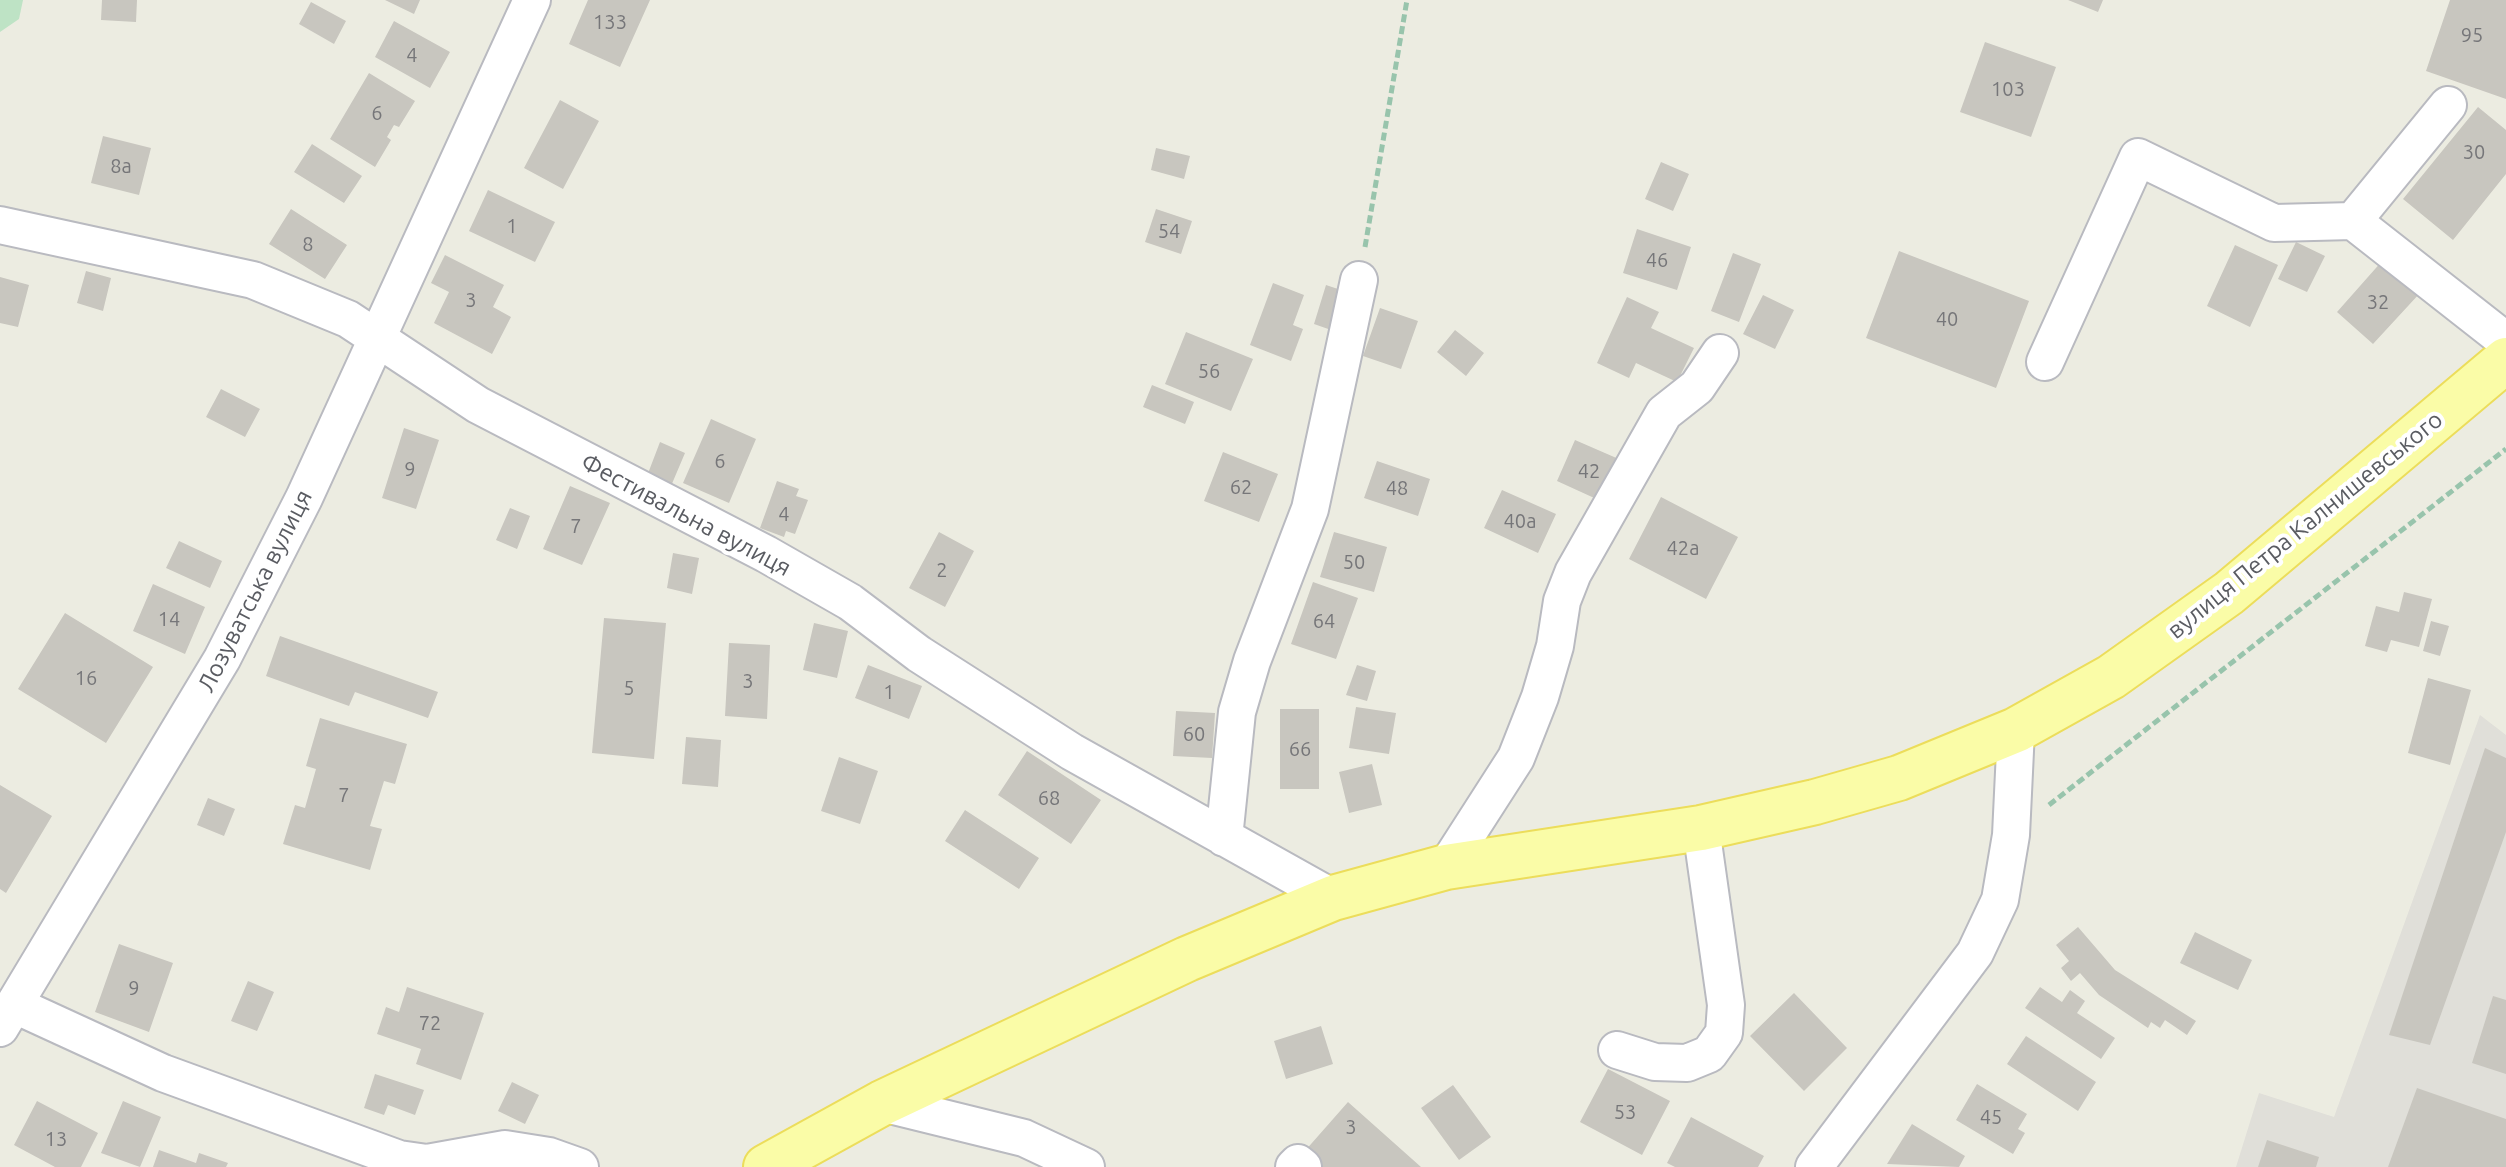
<!DOCTYPE html>
<html>
<head>
<meta charset="utf-8">
<style>
  body { margin:0 }
  canvas { display:block; background:#ecece1 }
</style>
</head>
<body>
<canvas width="2506" height="1167"></canvas>
<script>
const g = document.querySelector('canvas').getContext('2d');
g.lineJoin = 'round';
function fill(path, color) { g.fillStyle = color; g.fill(path, 'evenodd'); }
const poly = rows => new Path2D(rows.map(r => 'M' + r).join(''));
function stroke(path, color, width, dash) { g.strokeStyle = color; g.lineWidth = width; g.lineCap = dash ? 'butt' : 'round'; g.setLineDash(dash || []); g.stroke(path); }
function label(font, color, halo, rows, align = 'center') {
  g.font = font + ' Ubuntu,sans-serif'; g.lineWidth = 8; g.setLineDash([]); g.textBaseline = 'middle'; g.strokeStyle = halo; g.fillStyle = color; for (const [text, x, y, turn = 0] of rows) {
    g.save(); g.translate(x, y); g.rotate((+turn || 0) * Math.PI / 180); g.textAlign = isNaN(turn) ? turn : align; if (halo) g.strokeText(text, 0, 0); g.fillText(text, 0, 0); g.restore();
  }
}
const industrial = poly([
  [2480,715,2506,735,2506,1167,2236,1167,2259,1093,2334,1117]
]);
const green = poly([
  [0,0,23,0,19,19,0,32]
]);
const building = poly([
  [102,0,137,0,136,22,101,20],
  [385,0,420,0,414,14],
  [588,0,650,0,620,67,569,44],
  [2068,0,2103,0,2098,12],
  [2450,0,2506,0,2506,99,2426,71],
  [311,2,346,21,334,44,299,24],
  [394,21,450,52,430,88,375,57],
  [1985,42,2056,67,2031,137,1960,112],
  [369,73,415,101,399,127,394,125,387,137,391,140,375,167,330,139],
  [560,100,599,121,563,189,524,168],
  [2478,107,2506,130,2506,174,2453,240,2403,199],
  [103,136,151,148,139,195,91,183],
  [312,144,362,176,344,203,294,172],
  [1156,148,1190,156,1184,179,1151,170],
  [1661,162,1689,174,1673,211,1645,199],
  [488,190,555,222,535,262,469,231],
  [291,209,347,245,325,279,269,244],
  [1156,209,1192,221,1181,254,1145,242],
  [1637,229,1691,247,1677,290,1623,273],
  [2296,242,2325,256,2307,292,2278,279],
  [2235,245,2278,265,2250,327,2207,306],
  [1899,251,2029,301,1996,388,1866,338],
  [1733,253,1761,264,1739,322,1711,311],
  [445,255,504,285,493,307,511,317,492,354,434,323,449,292,431,283],
  [2383,260,2420,293,2373,344,2337,312],
  [86,271,111,278,103,311,77,303],
  [0,277,29,285,18,327,0,323],
  [1273,283,1304,295,1293,325,1303,329,1291,361,1250,345],
  [1326,285,1347,292,1334,331,1314,324],
  [1763,295,1794,310,1775,349,1743,334],
  [1627,297,1659,312,1651,328,1694,348,1677,382,1636,363,1629,378,1597,363],
  [1380,308,1418,321,1401,369,1363,356],
  [1455,330,1484,353,1466,376,1437,352],
  [1186,332,1253,359,1231,411,1165,384],
  [1152,385,1194,402,1185,424,1143,407],
  [221,389,260,409,245,437,206,417],
  [711,419,756,439,729,503,683,483],
  [404,428,439,440,416,509,382,498],
  [1575,440,1621,460,1603,502,1557,481],
  [660,442,685,453,671,486,647,476],
  [1223,452,1278,474,1259,522,1204,501],
  [1377,461,1430,479,1418,516,1364,498],
  [777,481,799,489,796,496,808,500,795,534,786,531,784,537,760,528],
  [570,486,610,503,582,565,543,549],
  [1502,490,1556,514,1538,553,1484,528],
  [1661,497,1738,537,1706,599,1629,559],
  [510,508,530,516,517,549,496,540],
  [939,532,974,551,945,607,909,588],
  [1334,532,1387,547,1374,592,1320,577],
  [179,541,222,561,210,588,166,568],
  [673,553,699,558,692,594,667,588],
  [1313,582,1358,598,1336,659,1291,644],
  [153,584,205,607,185,654,133,631],
  [2404,592,2432,599,2419,647,2391,640,2387,652,2365,646,2376,606,2399,612],
  [65,613,153,667,106,743,18,689],
  [604,618,666,623,654,759,592,753],
  [2431,621,2449,626,2440,656,2423,651],
  [814,623,848,631,837,678,803,670],
  [280,636,438,692,428,718,355,692,349,706,266,676],
  [729,643,770,645,767,719,725,716],
  [868,665,922,686,909,719,855,698],
  [1357,665,1376,671,1367,701,1346,695],
  [2428,678,2471,690,2450,765,2408,753],
  [1356,707,1396,713,1389,754,1349,748],
  [1280,709,1319,709,1319,789,1280,789],
  [1176,711,1215,713,1212,758,1173,756],
  [320,718,407,744,395,784,384,781,370,826,382,829,370,870,283,844,295,805,305,808,316,769,306,766],
  [686,737,721,740,718,787,682,784],
  [2485,748,2506,758,2506,832,2430,1045,2389,1035],
  [1027,751,1101,800,1071,844,998,795],
  [839,757,878,771,860,824,821,811],
  [1372,764,1382,805,1349,813,1339,772],
  [0,785,52,816,6,893,0,889],
  [208,798,235,809,224,836,197,825],
  [965,810,1039,858,1019,889,945,841],
  [2078,927,2115,970,2196,1021,2187,1035,2165,1020,2160,1028,2151,1022,2148,1028,2099,995,2080,973,2071,981,2061,968,2069,961,2056,945],
  [2195,932,2252,960,2238,990,2180,963],
  [119,944,173,963,149,1032,95,1012],
  [248,981,274,992,257,1031,231,1021],
  [407,987,484,1013,461,1080,416,1064,421,1049,377,1034,386,1007,399,1012],
  [2040,987,2062,1002,2070,990,2085,1001,2077,1013,2115,1038,2101,1059,2025,1008],
  [1794,993,1847,1048,1804,1091,1750,1036],
  [2493,996,2506,1000,2506,1074,2472,1063],
  [1321,1026,1333,1064,1286,1079,1274,1041],
  [2026,1036,2096,1082,2078,1111,2007,1064],
  [1608,1069,1670,1101,1642,1155,1580,1122],
  [375,1074,424,1090,415,1115,388,1105,384,1115,364,1108],
  [512,1082,539,1095,525,1124,498,1111],
  [1977,1084,2027,1114,2018,1129,2025,1133,2013,1154,1956,1120],
  [1453,1085,1491,1137,1459,1160,1421,1108],
  [2417,1088,2506,1119,2506,1167,2388,1167],
  [37,1101,98,1133,81,1167,55,1167,14,1145],
  [123,1101,161,1117,140,1167,101,1153],
  [1348,1102,1421,1167,1321,1167,1304,1152],
  [1691,1117,1764,1156,1758,1167,1675,1167,1667,1163],
  [1912,1124,1965,1156,1959,1167,1887,1164],
  [2267,1140,2319,1157,2316,1167,2258,1167],
  [159,1150,196,1163,199,1153,228,1163,226,1167,153,1167]
]);
const path = poly([
  [1365,247,1407,0],
  [2049,805,2506,449]
]);
const minor = poly([
  [2353,221,2448,105],
  [0,225,253,280,348,319,478,405,766,554,850,602,919,654,1072,752,1333,898],
  [2045,362,2138,157,2274,223,2353,221,2506,341],
  [1224,838,1237,712,1252,661,1310,509,1359,280],
  [1446,867,1516,758,1540,697,1555,646,1562,601,1573,573,1664,413,1697,387,1720,353],
  [15,1005,163,1073,399,1159,427,1163,505,1149,549,1156,580,1167],
  [0,1028,222,659,304,498,532,0],
  [1617,1050,1655,1062,1687,1063,1709,1054,1724,1033,1726,1005,1701,828],
  [882,1103,1024,1138,1086,1167],
  [1294,1167,1298,1163,1303,1167],
  [1814,1167,1975,953,2000,900,2011,835,2016,730]
]);
const major = poly([
  [766,1167,882,1103,1187,959,1333,898,1446,867,1701,828,1815,802,1899,778,2016,730,2111,677,2229,593,2506,360]
]);
const numberNames = [
  ["133",610,22],
  ["95",2472,35],
  ["4",412,55],
  ["103",2008,89],
  ["6",377,113],
  ["30",2474,152],
  ["8а",121,166],
  ["1",512,226],
  ["54",1169,231],
  ["8",308,244],
  ["46",1657,260],
  ["3",471,300],
  ["32",2378,302],
  ["40",1947,319],
  ["56",1209,371],
  ["6",720,461],
  ["9",410,469],
  ["42",1589,471],
  ["62",1241,487],
  ["48",1397,488],
  ["4",784,514],
  ["40а",1520,521],
  ["7",576,526],
  ["42а",1683,548],
  ["50",1354,562],
  ["2",942,570],
  ["14",169,619],
  ["64",1324,621],
  ["16",86,678],
  ["3",748,681],
  ["5",629,688],
  ["1",889,692],
  ["60",1194,734],
  ["66",1300,749],
  ["7",344,795],
  ["68",1049,798],
  ["9",134,988],
  ["72",430,1023],
  ["53",1625,1112],
  ["45",1991,1117],
  ["3",1351,1127],
  ["13",56,1139]
];
const streetNames = [
  ["Фестивальна вулиця",686,515,28],
  ["вулиця Петра Калнишевського",2305,525,-39],
  ["Лозуватська вулиця",255,591,-63]
];
fill(industrial, '#e0dfd9');
fill(green, '#bee3c5');
fill(building, '#c8c6bf');
stroke(minor, '#b9bac0', 40);
stroke(major, '#ecdd5b', 48);
stroke(path, '#98c4ac', 5, [8, 4]);
stroke(minor, '#fff', 36);
stroke(major, '#fafca7', 44);
label('20px', '#767679', null, numberNames);
label('24px', '#5a5c62', '#fff', streetNames);
</script>
</body>
</html>
